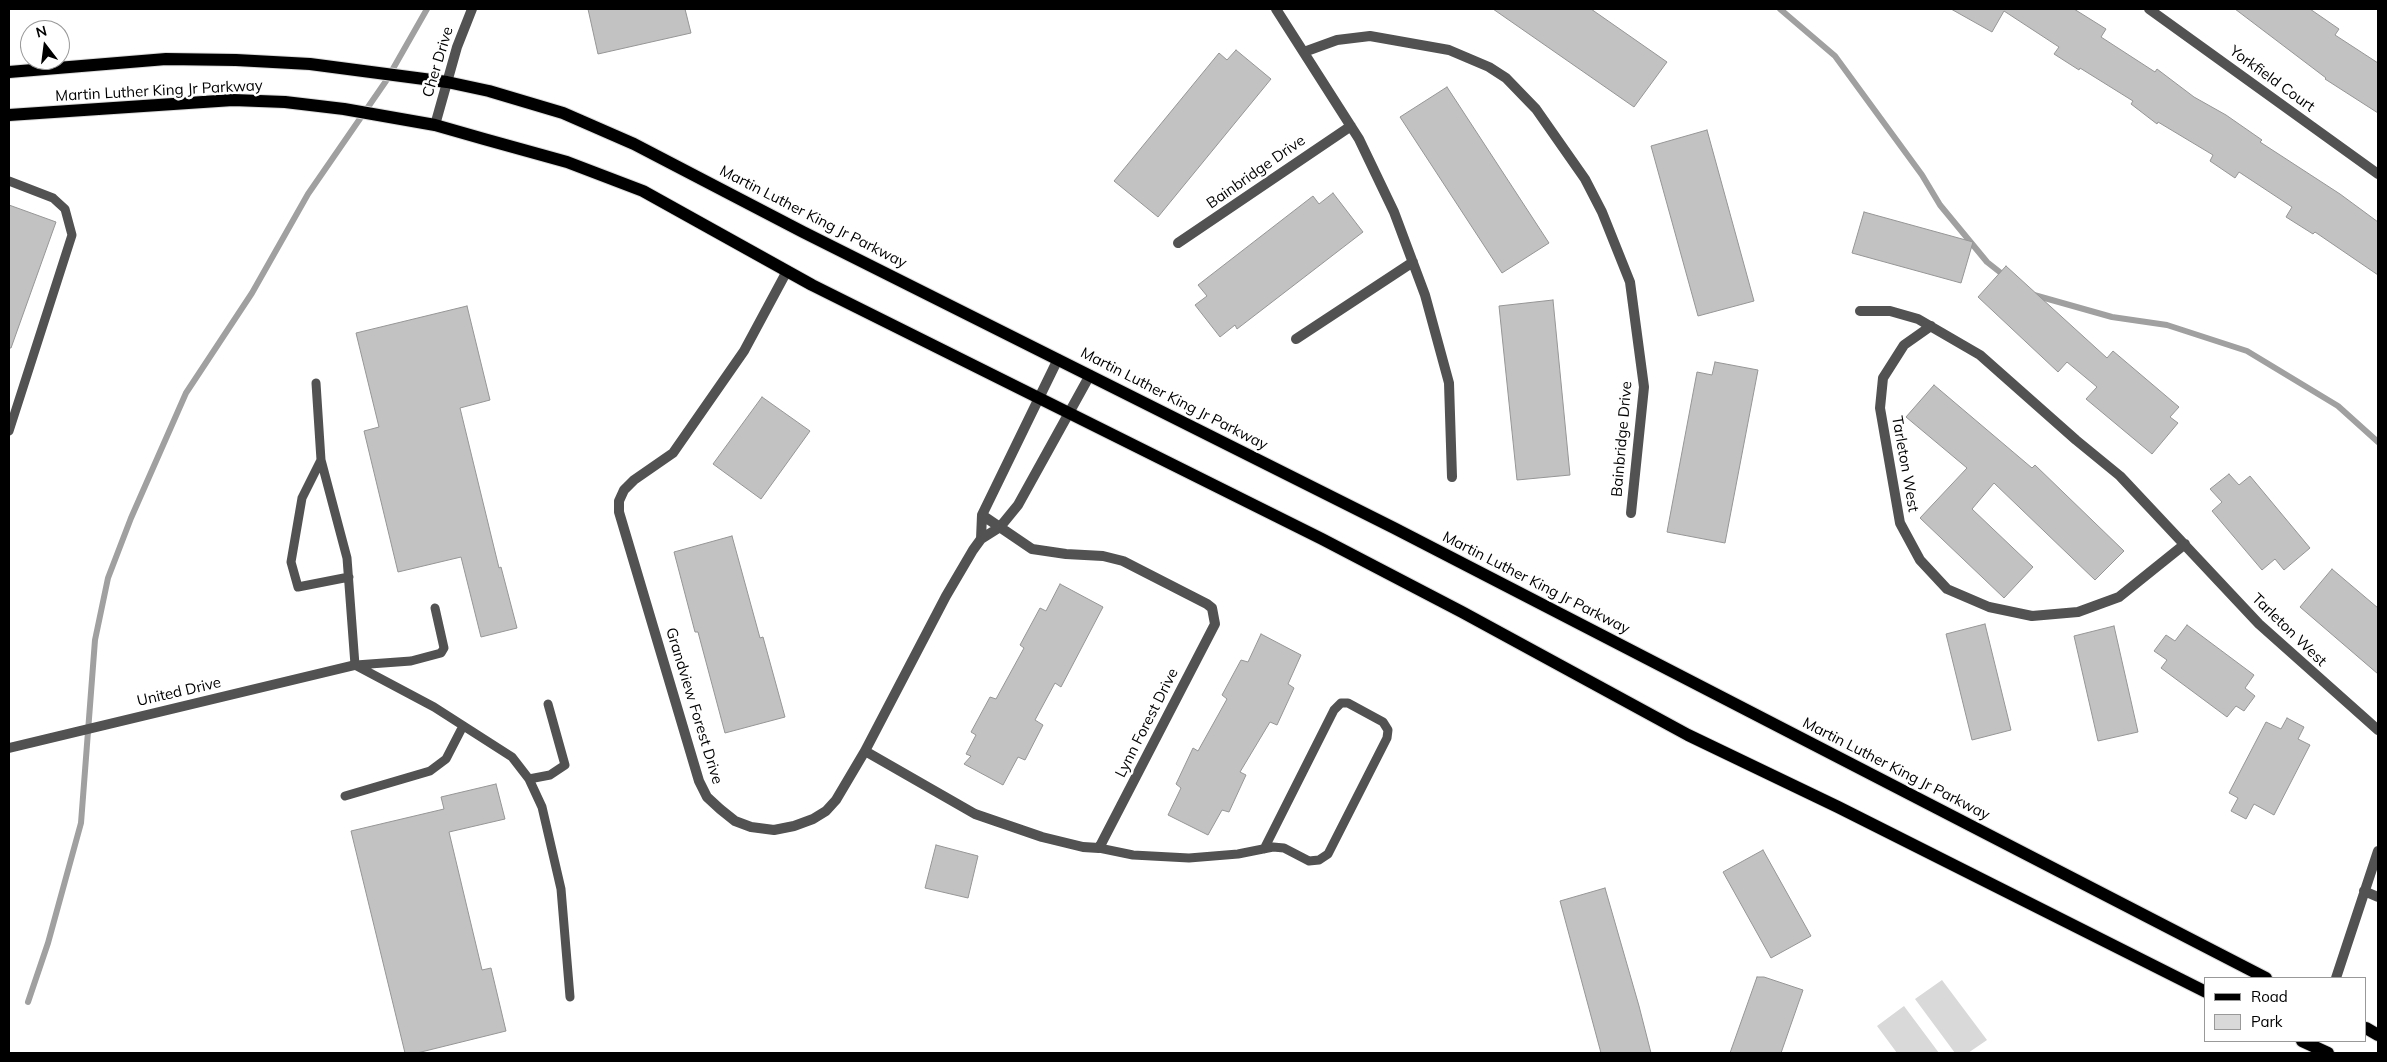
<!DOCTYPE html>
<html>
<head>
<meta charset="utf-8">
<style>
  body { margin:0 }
  #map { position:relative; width:2387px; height:1062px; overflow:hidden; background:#fff; font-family:Mulish,sans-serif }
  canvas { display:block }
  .frame { position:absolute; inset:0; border:10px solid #000; pointer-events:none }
  .legend { position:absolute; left:2204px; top:977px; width:162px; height:65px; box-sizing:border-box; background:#fff; border:1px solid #999; margin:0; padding:6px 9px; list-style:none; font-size:15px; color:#000 }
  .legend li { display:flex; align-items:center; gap:10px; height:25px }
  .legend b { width:25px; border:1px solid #999 }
  .north { position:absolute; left:20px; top:20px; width:50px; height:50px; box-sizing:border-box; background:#fff; border:1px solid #999; border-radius:50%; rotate:345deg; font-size:14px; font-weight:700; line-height:20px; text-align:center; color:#000 }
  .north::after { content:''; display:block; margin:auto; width:18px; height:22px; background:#000; clip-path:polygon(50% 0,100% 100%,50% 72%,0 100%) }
</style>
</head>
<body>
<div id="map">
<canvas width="2387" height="1062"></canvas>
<div class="frame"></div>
<ul class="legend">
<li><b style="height:6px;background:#000"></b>Road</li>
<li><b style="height:14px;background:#d9d9d9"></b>Park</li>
</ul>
<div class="north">N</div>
</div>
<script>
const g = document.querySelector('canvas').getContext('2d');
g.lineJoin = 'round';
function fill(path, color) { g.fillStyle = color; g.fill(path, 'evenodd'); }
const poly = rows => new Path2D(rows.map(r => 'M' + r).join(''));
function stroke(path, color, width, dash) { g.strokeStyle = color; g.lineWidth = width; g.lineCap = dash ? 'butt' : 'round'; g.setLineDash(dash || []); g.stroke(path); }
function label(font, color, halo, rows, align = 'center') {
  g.font = font + ' Mulish,sans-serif'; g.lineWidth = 5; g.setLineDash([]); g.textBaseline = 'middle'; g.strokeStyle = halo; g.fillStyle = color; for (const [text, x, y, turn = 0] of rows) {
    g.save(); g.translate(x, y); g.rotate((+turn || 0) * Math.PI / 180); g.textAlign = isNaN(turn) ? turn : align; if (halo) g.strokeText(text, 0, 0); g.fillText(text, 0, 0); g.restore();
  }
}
const green = poly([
  [1942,980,1987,1040,1968,1053,1955,1053,1915,999],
  [1904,1006,1939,1053,1897,1053,1877,1026]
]);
const stream = poly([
  [1780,9,1835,56,1922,175,1940,205,1987,262,2006,277],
  [2034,295,2112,317,2167,325,2247,351,2338,406,2378,442],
  [28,1002,48,943,81,823,95,640,108,578,131,518,186,393,252,293,308,194,386,81,427,9]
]);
const building = poly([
  [588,9,685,9,691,33,598,54,588,9],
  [1493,9,1591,9,1667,62,1634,107,1493,9],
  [1951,9,2074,9,2106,29,2101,37,2155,72,2157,69,2194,97,2226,115,2262,140,2260,142,2340,194,2378,222,2378,275,2315,232,2313,234,2286,217,2292,207,2239,172,2235,178,2210,161,2213,155,2158,122,2157,124,2131,104,2133,101,2080,68,2079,70,2054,54,2059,47,2004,11,1992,32,1951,9],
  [2235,9,2310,9,2339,29,2335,35,2378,63,2378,113,2325,79,2326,78,2235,9],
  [1236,50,1271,79,1158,217,1114,181,1219,53,1227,60,1236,50],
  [1447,87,1549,243,1502,273,1400,117,1447,87],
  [1707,130,1754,301,1698,316,1651,146,1707,130],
  [1333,193,1363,232,1237,329,1235,325,1220,337,1195,305,1207,296,1198,285,1313,196,1319,204,1333,193],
  [9,205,56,222,11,348,9,348,9,205],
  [1864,212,1973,242,1961,283,1852,253,1864,212],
  [2006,266,2107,358,2113,351,2179,407,2170,417,2178,423,2152,454,2086,399,2097,387,2067,362,2058,372,1978,297,2006,266],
  [1553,300,1570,475,1517,480,1499,306,1553,300],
  [467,306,490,400,460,408,499,568,501,567,517,628,481,637,461,557,398,572,364,431,379,427,356,333,467,306],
  [1715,362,1758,370,1725,543,1667,532,1697,372,1712,375,1715,362],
  [1934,385,2032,468,2035,465,2124,551,2095,580,1994,483,1972,509,2033,567,2004,598,1920,518,1967,468,1906,417,1934,385],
  [762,397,810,431,761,499,713,464,762,397],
  [2229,474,2239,485,2250,476,2310,548,2284,570,2275,559,2262,570,2212,511,2222,502,2210,489,2229,474],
  [732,536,760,638,763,637,785,717,725,733,698,632,695,632,674,552,732,536],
  [2332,569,2378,608,2378,674,2300,607,2332,569],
  [1060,584,1103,607,1061,687,1055,683,1035,720,1043,725,1025,760,1018,757,1003,785,964,764,971,756,966,754,976,735,971,732,990,697,996,699,1024,648,1020,645,1040,608,1046,611,1060,584],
  [1985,624,2011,730,1972,740,1946,634,1985,624],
  [2187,625,2254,675,2245,688,2255,696,2244,711,2236,706,2227,717,2161,668,2167,660,2154,651,2166,635,2175,641,2187,625],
  [2114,626,2138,732,2098,741,2074,636,2114,626],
  [1261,634,1301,655,1288,684,1294,688,1277,725,1270,722,1240,772,1246,775,1229,812,1222,810,1208,835,1168,815,1181,788,1176,784,1193,748,1198,751,1227,699,1222,695,1241,660,1248,662,1261,634],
  [2287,718,2304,727,2298,739,2310,745,2274,815,2254,804,2246,819,2231,811,2238,798,2229,793,2266,722,2281,729,2287,718],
  [496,784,505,819,449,832,482,970,491,968,506,1031,417,1053,405,1053,351,831,444,809,441,797,496,784],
  [936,845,978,856,968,898,925,888,936,845],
  [1763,850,1811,936,1771,958,1723,872,1763,850],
  [1605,888,1639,1006,1651,1053,1601,1053,1560,901,1605,888],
  [1757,977,1764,977,1803,990,1781,1053,1730,1053,1757,977]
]);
const service = poly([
  [9,181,53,198,65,209,72,235,9,431],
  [316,383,321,460,347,558,355,665],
  [321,460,302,498,291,562,298,587,349,577],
  [355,665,434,707,512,757,529,779,542,807,561,889,570,997],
  [356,665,411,661,441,653,444,648,435,608],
  [529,779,550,775,565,765,548,704],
  [345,796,430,771,446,759,463,726],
  [1099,848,1133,855,1189,858,1238,854,1273,847,1284,848,1309,861,1319,860,1328,854,1387,738,1388,730,1383,722,1348,703,1341,703,1334,710,1264,849]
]);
const minor = poly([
  [1276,9,1359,139,1394,212,1425,295,1449,383,1452,477],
  [2149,9,2378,174],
  [1304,52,1337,40,1370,36,1449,50,1489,67,1506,78,1536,109,1585,179,1602,212,1630,282,1644,387,1631,513],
  [435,125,457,47,472,9],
  [1178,243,1351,126],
  [787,271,744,351,673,453,634,480,624,490,619,501,619,512,699,781,707,797,720,809,735,821,751,827,774,830,794,826,813,819,826,811,836,800,865,751,946,596,973,550,981,539,1000,527,1018,505,1090,375],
  [1860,311,1890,311,1918,319,1980,355,2076,440,2120,476,2259,624,2378,730],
  [1931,326,1904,345,1883,378,1880,408,1900,523,1920,560,1947,589,1989,607,2032,616,2078,612,2119,597,2185,544],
  [1296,339,1413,262],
  [981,539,982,515,1058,359],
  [9,748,355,665],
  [865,751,975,814,1042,837,1083,847,1099,848,1215,624,1212,608,1207,604,1123,561,1103,556,1066,554,1032,549,982,515],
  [2364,891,2378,897],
  [2336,978,2378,851]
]);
const primary = poly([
  [9,72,166,59,236,60,310,64,447,82,489,91,563,113,634,144,803,232,1394,528,2266,978],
  [9,115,233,100,285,102,344,109,435,125,484,139,567,162,643,191,812,285,1322,539,1462,612,1688,735,1838,807,2206,992],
  [2366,1028,2378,1035],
  [2302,1041,2328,1053]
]);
const streetNames = [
  ["Cher Drive",438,62,-73],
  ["Yorkfield Court",2272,79,36],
  ["Martin Luther King Jr Parkway",159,91,-3],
  ["Bainbridge Drive",1256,172,-35],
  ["Martin Luther King Jr Parkway",813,217,27],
  ["Martin Luther King Jr Parkway",1174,399,27],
  ["Bainbridge Drive",1622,439,-85],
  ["Tarleton West",1905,464,80],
  ["Martin Luther King Jr Parkway",1536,583,27],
  ["Tarleton West",2289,630,44],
  ["United Drive",179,692,-13],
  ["Grandview Forest Drive",694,706,73],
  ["Lynn Forest Drive",1147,723,-63],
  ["Martin Luther King Jr Parkway",1896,769,27]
];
fill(green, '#d9d9d9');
stroke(stream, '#a0a0a0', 6);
fill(building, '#c2c2c2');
stroke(building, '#969696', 1);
stroke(primary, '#dbdbdb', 14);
stroke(service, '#525252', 9);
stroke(minor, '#525252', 10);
stroke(primary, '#000', 12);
label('15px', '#000', '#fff', streetNames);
</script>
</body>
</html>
